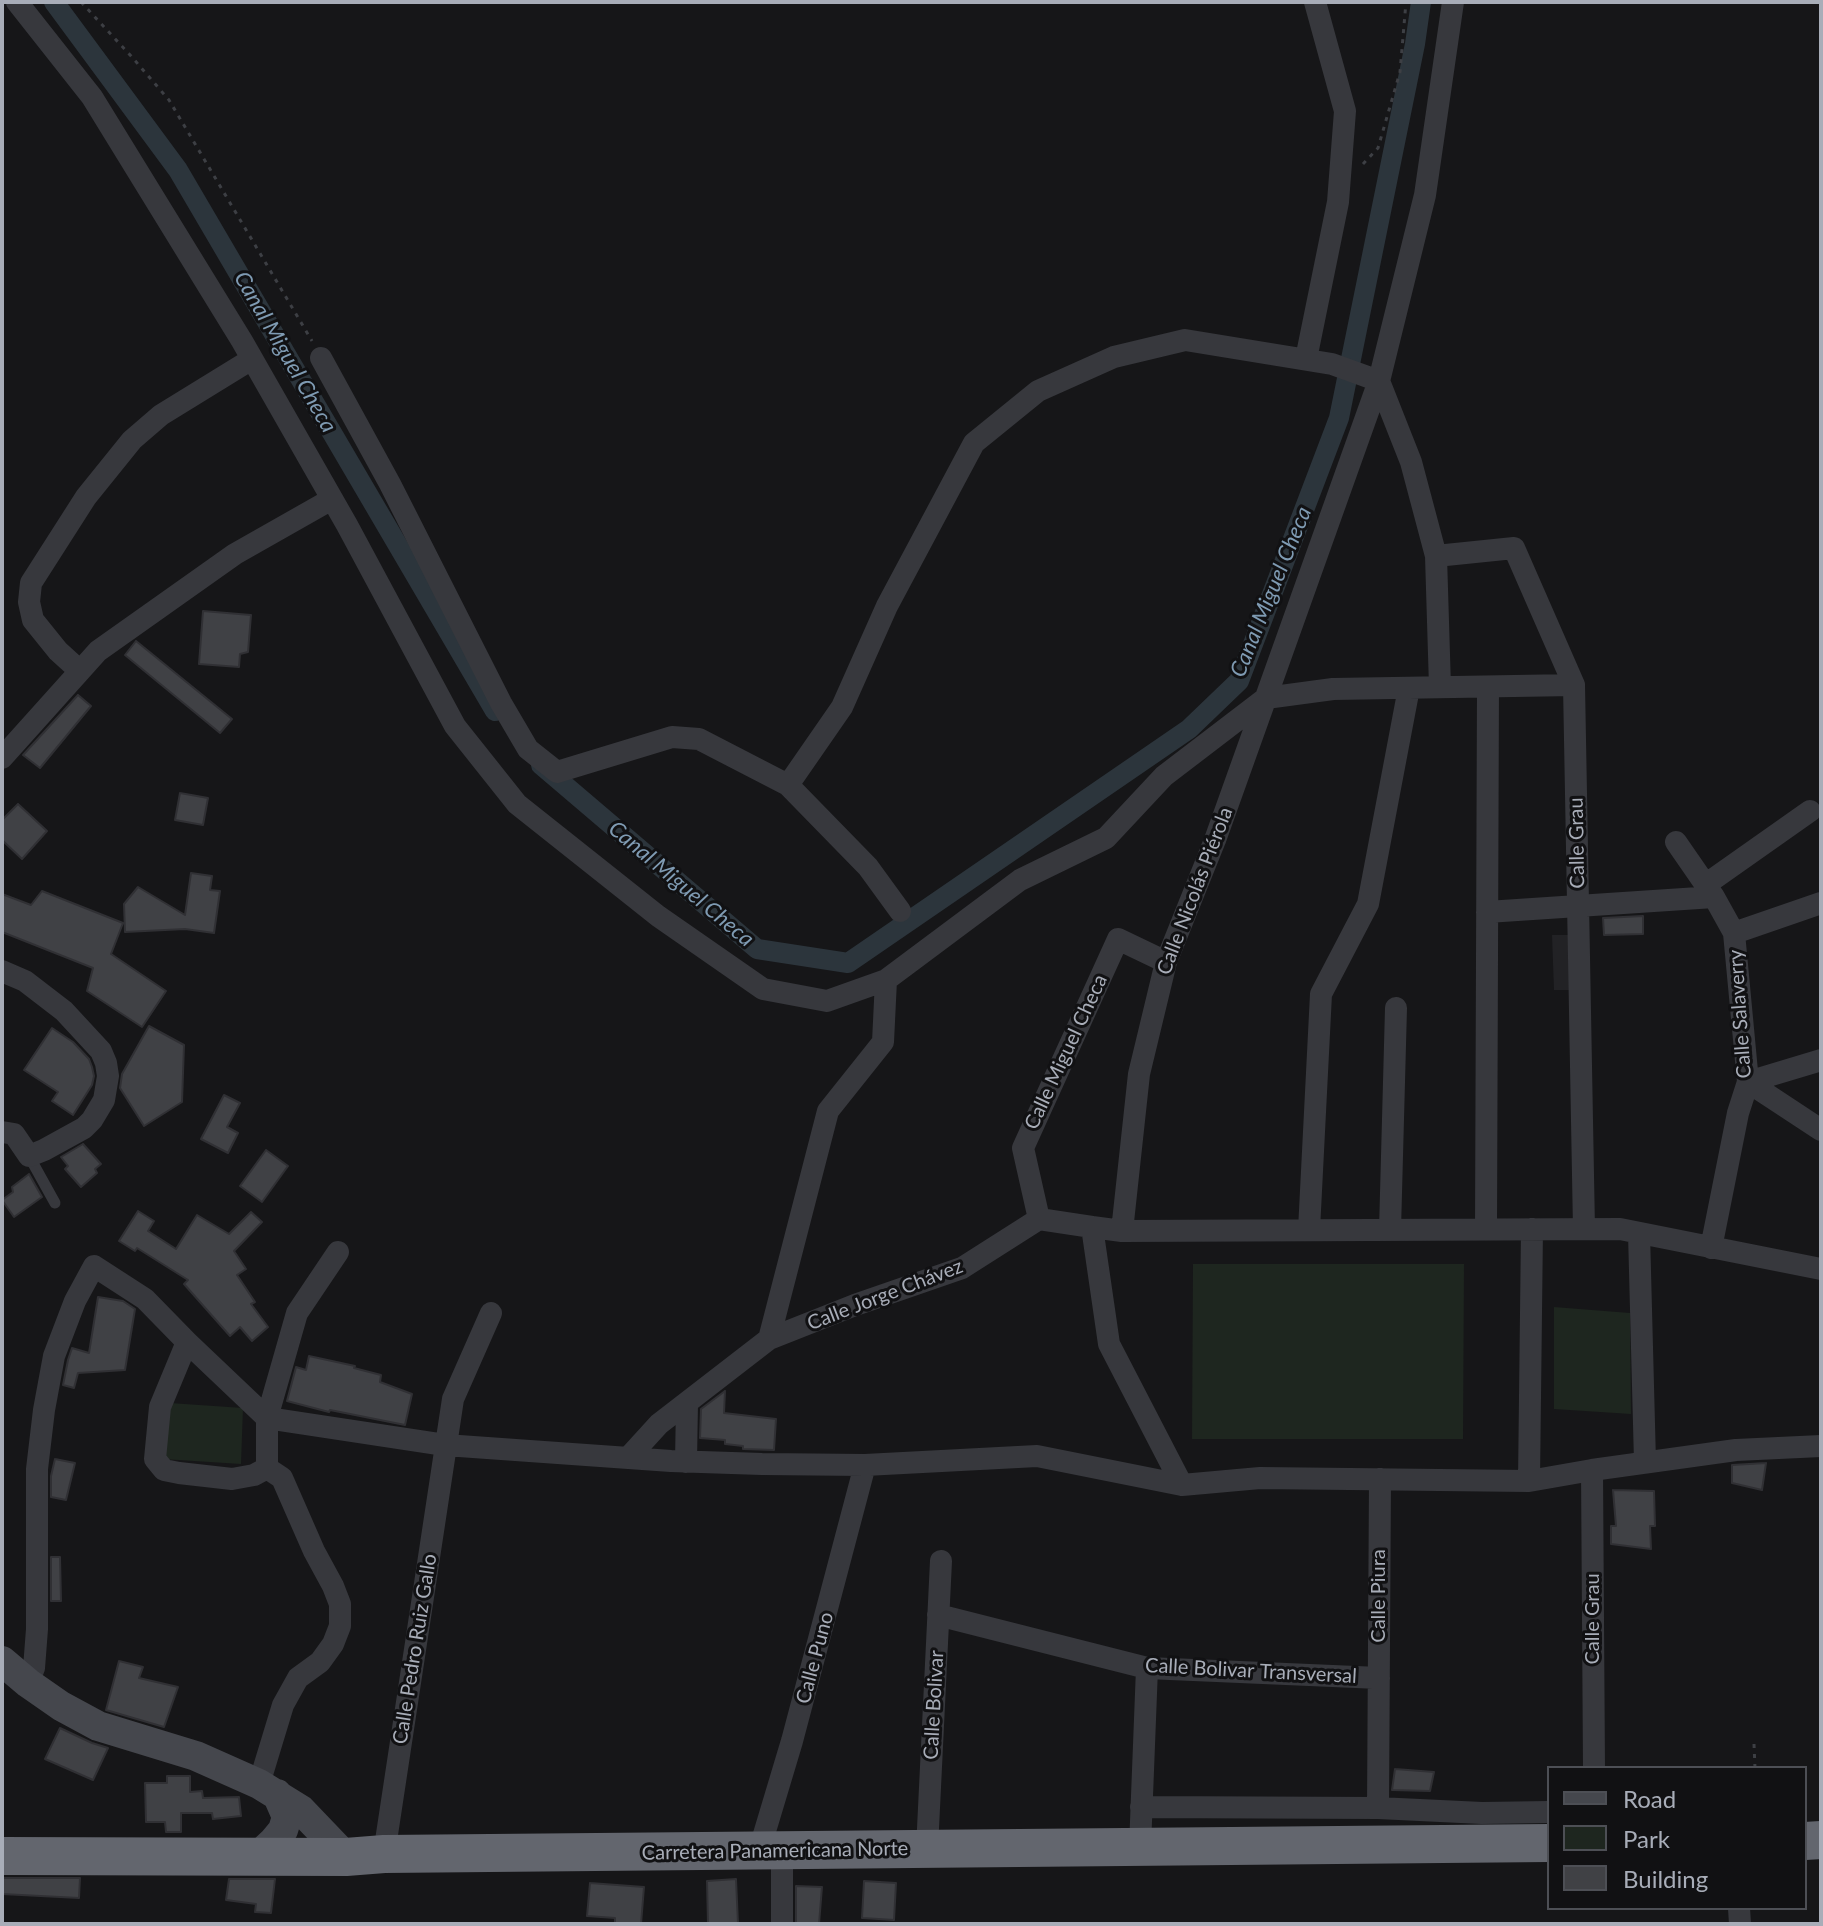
<!DOCTYPE html>
<html>
<head>
<meta charset="utf-8">
<style>
  body { margin:0 }
  #map { position:relative; width:1823px; height:1926px; overflow:hidden; background:#161618; font-family:Lato,sans-serif }
  canvas { display:block }
  .frame { position:absolute; inset:0; border:4px solid #a8adb8; pointer-events:none }
  .legend { position:absolute; left:1547px; top:1766px; width:260px; height:144px; box-sizing:border-box; background:#111113; border:2px solid #4d4f55; margin:0; padding:10px 14px; list-style:none; font-size:24px; color:#a8adb8 }
  .legend li { display:flex; align-items:center; gap:16px; height:40px }
  .legend b { width:40px; border:2px solid #4d4f55 }
</style>
</head>
<body>
<div id="map">
<canvas width="1823" height="1926"></canvas>
<div class="frame"></div>
<ul class="legend">
<li><b style="height:10px;background:#45474d"></b>Road</li>
<li><b style="height:22px;background:#1e261f"></b>Park</li>
<li><b style="height:22px;background:#404145"></b>Building</li>
</ul>
</div>
<script>
const g = document.querySelector('canvas').getContext('2d');
g.lineJoin = 'round';
function fill(path, color) { g.fillStyle = color; g.fill(path, 'evenodd'); }
const poly = rows => new Path2D(rows.map(r => 'M' + r).join(''));
function stroke(path, color, width, dash) { g.strokeStyle = color; g.lineWidth = width; g.lineCap = dash ? 'butt' : 'round'; g.setLineDash(dash || []); g.stroke(path); }
function label(font, color, halo, rows, align = 'center') {
  g.font = font + ' Lato,sans-serif'; g.lineWidth = 6; g.setLineDash([]); g.textBaseline = 'middle'; g.strokeStyle = halo; g.fillStyle = color; for (const [text, x, y, turn = 0] of rows) {
    g.save(); g.translate(x, y); g.rotate((+turn || 0) * Math.PI / 180); g.textAlign = isNaN(turn) ? turn : align; if (halo) g.strokeText(text, 0, 0); g.fillText(text, 0, 0); g.restore();
  }
}
const built = poly([
  [1552,935,1569,935,1570,990,1554,990]
]);
const green = poly([
  [1193,1264,1464,1264,1463,1439,1192,1439],
  [1554,1307,1630,1313,1631,1414,1554,1409],
  [170,1403,243,1408,241,1464,163,1459]
]);
const canal = poly([
  [54,2,178,170,495,711],
  [541,765,757,949,848,963,1189,729,1239,681,1339,418,1415,44,1421,2]
]);
const building = poly([
  [203,611,251,615,248,652,240,654,239,667,199,664,203,611],
  [136,641,232,719,220,733,125,655,136,641],
  [78,695,91,706,40,768,23,755,78,695],
  [180,793,208,798,203,825,175,820,180,793],
  [18,804,47,831,22,859,2,840,2,820,18,804],
  [191,873,212,876,210,890,220,891,214,933,185,929,125,932,124,904,138,887,185,915,191,873],
  [42,891,123,923,111,954,166,991,142,1027,87,991,93,968,2,932,2,894,31,905,42,891],
  [1643,916,1643,934,1604,935,1603,918,1643,916],
  [149,1026,184,1045,182,1102,144,1126,120,1088,122,1074,149,1026],
  [52,1028,73,1042,89,1059,92,1067,94,1076,92,1085,73,1115,52,1101,58,1092,24,1070,52,1028],
  [224,1095,240,1103,227,1127,238,1133,228,1153,201,1139,224,1095],
  [83,1144,101,1164,95,1169,97,1173,81,1187,65,1169,68,1166,61,1157,83,1144],
  [266,1150,288,1166,262,1202,240,1186,266,1150],
  [29,1174,42,1197,14,1217,2,1200,13,1192,12,1187,29,1174],
  [138,1211,154,1221,148,1231,176,1249,197,1215,229,1234,251,1212,262,1222,234,1251,246,1269,237,1275,255,1302,251,1304,268,1327,252,1341,240,1327,230,1336,184,1284,188,1280,137,1248,135,1251,119,1241,138,1211],
  [98,1297,123,1301,135,1309,125,1370,78,1373,74,1388,63,1385,68,1360,72,1348,89,1353,98,1297],
  [309,1356,355,1366,354,1368,381,1375,380,1382,412,1394,405,1425,330,1410,329,1412,287,1401,296,1367,306,1370,309,1356],
  [725,1391,724,1413,776,1419,774,1450,743,1449,743,1446,725,1444,725,1440,700,1438,701,1409,725,1391],
  [55,1459,75,1463,66,1500,51,1497,51,1476,55,1459],
  [1766,1463,1762,1490,1732,1483,1732,1465,1766,1463],
  [1613,1490,1654,1491,1655,1526,1650,1526,1651,1549,1611,1544,1611,1526,1616,1526,1613,1490],
  [51,1557,60,1557,61,1601,51,1601,51,1557],
  [119,1661,143,1667,139,1678,178,1687,164,1727,106,1710,119,1661],
  [60,1728,92,1743,108,1748,93,1780,45,1759,60,1728],
  [1395,1769,1434,1772,1430,1791,1392,1790,1395,1769],
  [167,1776,190,1776,190,1792,202,1791,203,1798,239,1797,241,1816,213,1819,212,1813,181,1813,181,1832,166,1832,165,1822,146,1822,145,1783,167,1783,167,1776],
  [2,1878,80,1878,79,1898,2,1894,2,1878],
  [229,1879,275,1879,271,1913,255,1912,256,1904,226,1900,229,1879],
  [736,1879,738,1924,708,1924,707,1881,736,1879],
  [864,1881,896,1883,894,1920,862,1918,864,1881],
  [590,1883,644,1887,641,1924,615,1924,615,1918,587,1916,590,1883],
  [796,1886,822,1887,819,1924,796,1924,796,1886]
]);
const path = poly([
  [81,2,131,56,169,100,312,341],
  [1363,164,1378,148,1400,72,1406,2],
  [1754,1744,1755,1768]
]);
const lane = poly([
  [29,1156,55,1203]
]);
const street = poly([
  [17,2,92,97,242,341,347,525,455,726,517,804,658,916,763,989,827,1001,886,980,1020,880,1106,838,1164,776,1266,698,1333,689,1574,685],
  [321,358,390,484,501,703,528,749,557,772,672,737,699,739,788,785,868,867,900,911],
  [1306,359,1338,202,1345,111,1315,2],
  [1436,556,1514,548,1574,685,1584,1229],
  [80,671,58,651,33,620,29,602,31,583,86,497,132,440,161,415,252,359],
  [2,758,98,651,235,554,332,499],
  [788,785,842,707,887,606,974,443,1038,391,1114,357,1185,340,1332,364,1379,381,1411,462,1436,556,1440,687],
  [1676,842,1714,897,1734,933,1748,1082,1738,1113,1711,1248],
  [1705,885,1810,811],
  [1487,912,1714,897],
  [1734,933,1821,903],
  [1166,962,1118,939,1023,1148,1039,1219,1092,1227,1109,1344,1182,1485],
  [2,971,25,981,64,1011,101,1051,106,1063,108,1076,104,1100,92,1120,84,1128,44,1150,29,1156,14,1134,2,1132],
  [1748,1082,1821,1130],
  [1748,1082,1821,1060],
  [1092,1227,1122,1231,1620,1229,1821,1269],
  [1486,1229,1488,687],
  [1309,1230,1321,994,1368,904,1409,688],
  [1390,1230,1396,1008],
  [1122,1231,1139,1074,1166,962,1215,840,1379,381,1425,195,1453,2],
  [1639,1233,1645,1462],
  [769,1339,828,1111,883,1042,886,980],
  [628,1458,659,1424,769,1339,855,1305,962,1268,1039,1219],
  [686,1462,687,1403],
  [267,1468,254,1475,232,1479,179,1473,164,1470,155,1459,160,1407,187,1342,267,1418,445,1445,671,1461,762,1464,865,1465,1037,1456,1182,1485,1260,1478,1529,1481,1592,1470,1736,1450,1821,1446],
  [1592,1470,1594,1768],
  [1529,1481,1532,1229],
  [938,1615,1147,1668,1379,1678],
  [28,1683,34,1668,37,1629,37,1469,44,1410,54,1356,75,1301,94,1266,145,1299,187,1342],
  [259,1784,283,1705,298,1678,320,1662,333,1644,340,1626,340,1604,333,1586,314,1551,282,1478,267,1468,267,1418,297,1313,338,1252],
  [1141,1807,1378,1808,1482,1813,1549,1812],
  [1378,1808,1380,1479],
  [1140,1847,1147,1668],
  [927,1849,941,1561],
  [759,1851,792,1741,865,1465],
  [384,1854,453,1399,491,1313],
  [1739,1908,1740,1924],
  [782,1924,782,1851]
]);
const secondary = poly([
  [2,1661,28,1683,61,1706,98,1726,196,1756,259,1784,301,1810,346,1857],
  [257,1857,273,1842,283,1830,287,1817,277,1794]
]);
const highway = poly([
  [1805,1841,1821,1840],
  [2,1856,346,1857,384,1854,1549,1843]
]);
const streetNames = [
  ["Calle Grau",1577,843,-91],
  ["Calle Nicolás Piérola",1195,891,-69],
  ["Calle Salaverry",1740,1014,-94],
  ["Calle Miguel Checa",1066,1052,-65],
  ["Calle Jorge Chávez",885,1295,-21],
  ["Calle Piura",1379,1596,-90],
  ["Calle Grau",1593,1619,-90],
  ["Calle Pedro Ruiz Gallo",415,1649,-81],
  ["Calle Puno",815,1658,-75],
  ["Calle Bolivar Transversal",1251,1671,3],
  ["Calle Bolivar",934,1705,-87],
  ["Carretera Panamericana Norte",775,1851,-1]
];
const waterNames = [
  ["Canal Miguel Checa",285,352,60],
  ["Canal Miguel Checa",1271,592,-68],
  ["Canal Miguel Checa",681,884,40]
];
fill(built, '#222225');
fill(green, '#1e261f');
stroke(canal, '#2c353c', 20);
fill(building, '#404145');
stroke(building, '#303034', 2);
stroke(path, '#3d3f44', 3, [4, 6]);
stroke(lane, '#37383d', 11);
stroke(street, '#37383d', 22);
stroke(secondary, '#45474d', 30);
stroke(highway, '#63666e', 38);
label('20px', '#a8adb8', '#111113', streetNames);
label('italic 22px', '#7f9bb3', '#111113', waterNames);
</script>
</body>
</html>
